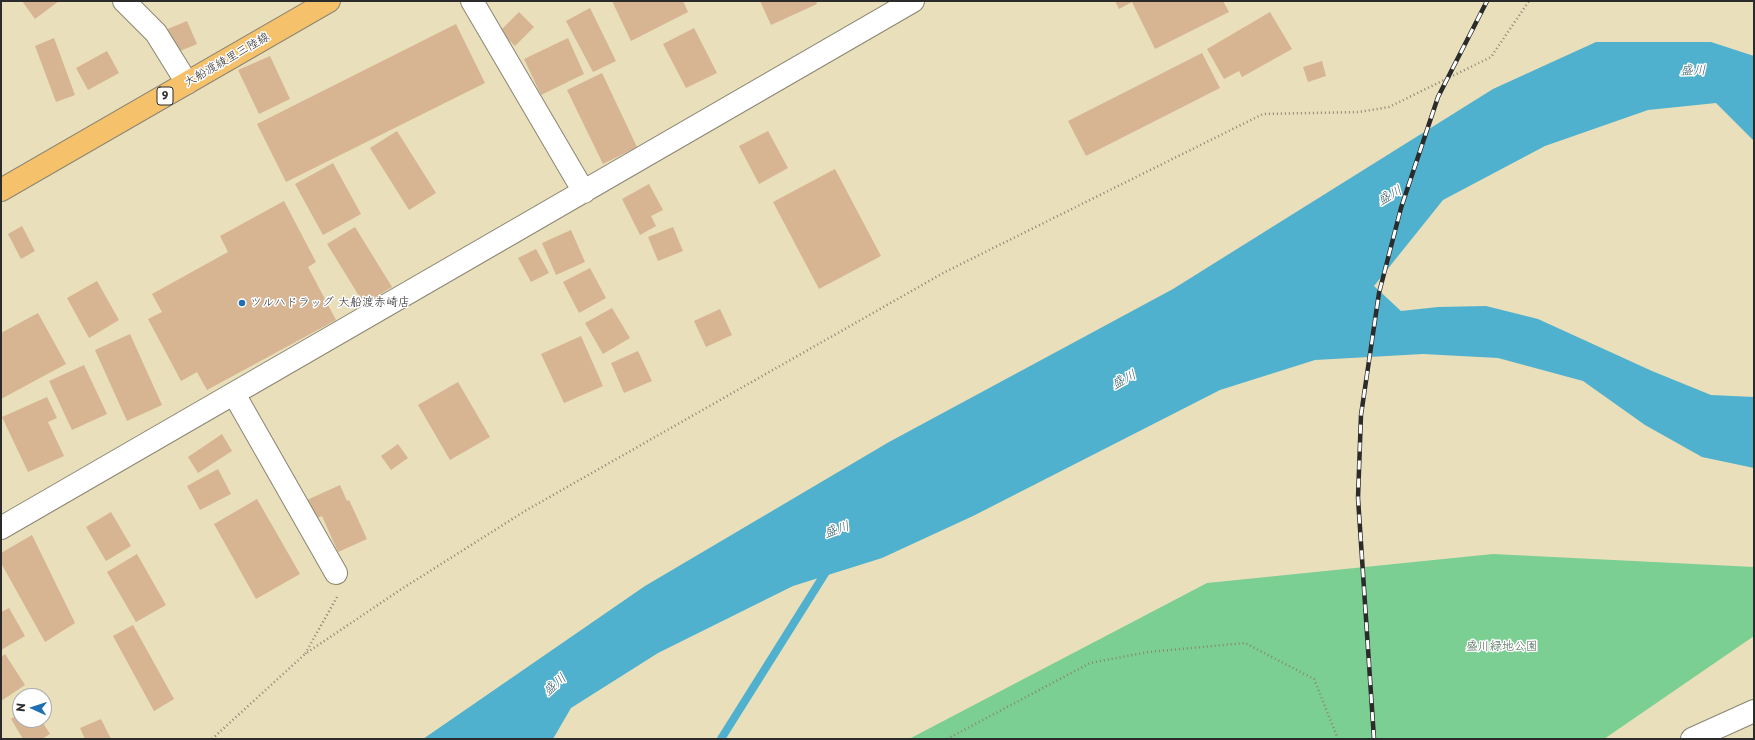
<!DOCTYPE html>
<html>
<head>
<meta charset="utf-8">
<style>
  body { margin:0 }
  #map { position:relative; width:1755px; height:740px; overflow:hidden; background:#e9dfbb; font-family:"Playpen Sans",sans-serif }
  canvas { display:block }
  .frame { position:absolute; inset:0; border:2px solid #2b2b2b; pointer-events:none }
  .north { position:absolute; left:12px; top:688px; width:40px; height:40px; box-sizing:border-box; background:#fff; border:1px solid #aaa; border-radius:50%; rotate:273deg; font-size:11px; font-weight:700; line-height:16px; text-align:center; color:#2b2b2b }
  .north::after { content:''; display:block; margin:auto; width:14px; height:18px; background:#1f6fb2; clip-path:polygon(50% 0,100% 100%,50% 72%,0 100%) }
</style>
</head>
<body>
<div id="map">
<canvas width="1755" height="740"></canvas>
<div class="frame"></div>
<div class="north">N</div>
</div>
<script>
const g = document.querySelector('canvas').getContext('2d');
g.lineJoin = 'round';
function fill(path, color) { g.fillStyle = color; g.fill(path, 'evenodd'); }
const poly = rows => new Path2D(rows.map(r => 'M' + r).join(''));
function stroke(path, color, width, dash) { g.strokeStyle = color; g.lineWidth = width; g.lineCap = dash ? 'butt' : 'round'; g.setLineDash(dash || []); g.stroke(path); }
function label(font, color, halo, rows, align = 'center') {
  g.font = font + ' "Playpen Sans","Klee One",sans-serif'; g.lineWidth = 3; g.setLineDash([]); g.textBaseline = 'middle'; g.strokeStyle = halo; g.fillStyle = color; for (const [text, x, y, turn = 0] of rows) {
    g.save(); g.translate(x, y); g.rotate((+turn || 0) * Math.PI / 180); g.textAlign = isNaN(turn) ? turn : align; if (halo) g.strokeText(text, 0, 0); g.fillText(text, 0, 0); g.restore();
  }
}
const green = poly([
  [1493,554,1754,567,1754,636,1604,739,909,739,1207,583]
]);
const water = poly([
  [1596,42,1711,42,1754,56,1754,141,1716,103,1648,110,1545,146,1443,200,1374,286,1401,311,1438,307,1486,306,1538,319,1652,371,1711,395,1754,397,1754,468,1702,457,1645,425,1583,381,1498,358,1423,354,1315,360,1220,390,973,516,882,558,793,586,658,653,571,708,553,739,423,739,645,586,889,442,1173,289,1493,89]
]);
const stream = poly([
  [721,739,829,567]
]);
const building = poly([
  [22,1,59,1,35,19],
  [612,1,683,1,688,12,631,41],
  [760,1,816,1,817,4,771,25],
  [1115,1,1223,1,1229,12,1155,49,1132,2,1119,9],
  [590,8,616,61,593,72,566,21],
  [519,12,534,27,515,46,500,31],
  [1270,12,1292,49,1242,77,1239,71,1224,79,1207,49],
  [187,21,197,44,173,54,163,31],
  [456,24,485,83,286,182,257,124],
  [694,28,717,73,686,88,663,44],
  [54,38,75,95,56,102,35,46],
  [568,38,584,74,541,95,524,59],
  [107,51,119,73,88,90,76,68],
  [1202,53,1220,88,1086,156,1068,121],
  [270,56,290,99,259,114,238,70],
  [1322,61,1326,76,1308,82,1303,67],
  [602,73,637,147,603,164,567,90],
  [397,131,436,193,409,210,370,148],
  [768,131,788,168,759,184,739,146],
  [333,163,361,214,323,235,295,184],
  [835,169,881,256,819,289,773,202],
  [649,184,663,210,651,216,656,226,640,235,622,199],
  [284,201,316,262,308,267,336,320,207,390,197,372,181,381,148,319,162,312,152,294,228,252,220,236],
  [22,226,35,251,21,259,8,234],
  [355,227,392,287,364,304,327,244],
  [673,227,683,251,658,261,648,237],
  [571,230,585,262,556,275,542,243],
  [536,249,549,273,531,282,518,258],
  [590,268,606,298,579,313,563,282],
  [97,281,119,320,89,338,67,298],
  [612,308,630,338,603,354,585,323],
  [720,309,732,335,706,347,694,321],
  [38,313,66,364,1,399,1,333],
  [130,334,162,405,127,421,95,350],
  [581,336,603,386,564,403,541,354],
  [638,351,652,381,624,393,611,363],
  [84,365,107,414,72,430,49,381],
  [458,382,490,437,450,460,418,405],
  [47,397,57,418,48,422,64,456,28,472,2,417],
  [222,434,232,451,198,473,188,457],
  [398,444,408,458,391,470,381,456],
  [218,469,231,494,200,510,187,486],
  [340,485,347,501,349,500,367,539,338,552,322,516,315,519,307,500],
  [257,499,300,574,256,599,214,524],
  [111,512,131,546,106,561,86,527],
  [32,535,75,623,45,642,1,563,1,553],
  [137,554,166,605,136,622,107,572],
  [9,608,25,636,1,650,1,612],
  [133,625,174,699,154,711,113,636],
  [5,654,25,685,1,701,1,657],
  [20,713,20,720,41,720,50,734,42,739,23,739,11,719],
  [101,719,111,739,85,739,80,728]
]);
const path = poly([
  [337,597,305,654,400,590,525,511,945,272,1263,114,1359,112,1389,107,1491,57,1529,1],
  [212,739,305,654],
  [947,739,1090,663,1148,652,1245,643,1314,679,1338,739]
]);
const minor = poly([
  [124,1,156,33,187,83],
  [234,394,336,573]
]);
const tertiary = poly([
  [472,1,584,192],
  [1,528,913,1],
  [1692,739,1754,711]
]);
const primary = poly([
  [1,190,329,1]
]);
const rail = poly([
  [1374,739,1358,498,1361,415,1379,293,1401,208,1438,97,1487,1]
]);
const markers = [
  [242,303,4,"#1f6fb2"]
];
const shields = [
  [165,96,16]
];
const shieldNames = [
  ["9",165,96]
];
const streetNames = [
  ["大船渡綾里三陸線",227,60,-30]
];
const poiNames = [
  ["ツルハドラッグ 大船渡赤崎店",250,303]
];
const parkNames = [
  ["盛川緑地公園",1502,647]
];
const waterNames = [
  ["盛川",1693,71,-1],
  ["盛川",1390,196,-30],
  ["盛川",1124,380,-28],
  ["盛川",837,530,-19],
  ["盛川",555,685,-42]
];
fill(green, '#7bcf92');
fill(water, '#4fb1ce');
stroke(stream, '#4fb1ce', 8);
fill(building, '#d7b492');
stroke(minor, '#8a8573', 24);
stroke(tertiary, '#8a8573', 24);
stroke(primary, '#8a8573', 24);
stroke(path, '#8a8573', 2.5, [1, 3]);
stroke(minor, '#fff', 22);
stroke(tertiary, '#fff', 22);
stroke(primary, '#f6c16b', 22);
stroke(rail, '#2b2b2b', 4.5);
stroke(rail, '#fff', 3, [9]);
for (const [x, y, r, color] of markers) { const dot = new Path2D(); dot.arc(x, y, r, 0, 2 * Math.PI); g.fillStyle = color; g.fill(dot); stroke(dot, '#fff', 1.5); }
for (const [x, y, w] of shields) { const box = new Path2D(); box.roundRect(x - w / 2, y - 9, w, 18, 3); g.fillStyle = '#fff'; g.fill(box); stroke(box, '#2b2b2b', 1); }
label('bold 11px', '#2b2b2b', null, shieldNames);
label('12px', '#2b2b2b', '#fff', streetNames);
label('12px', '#2b2b2b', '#fff', poiNames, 'left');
label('12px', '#47644f', '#fff', parkNames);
label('italic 13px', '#39616c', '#fff', waterNames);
</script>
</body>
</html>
